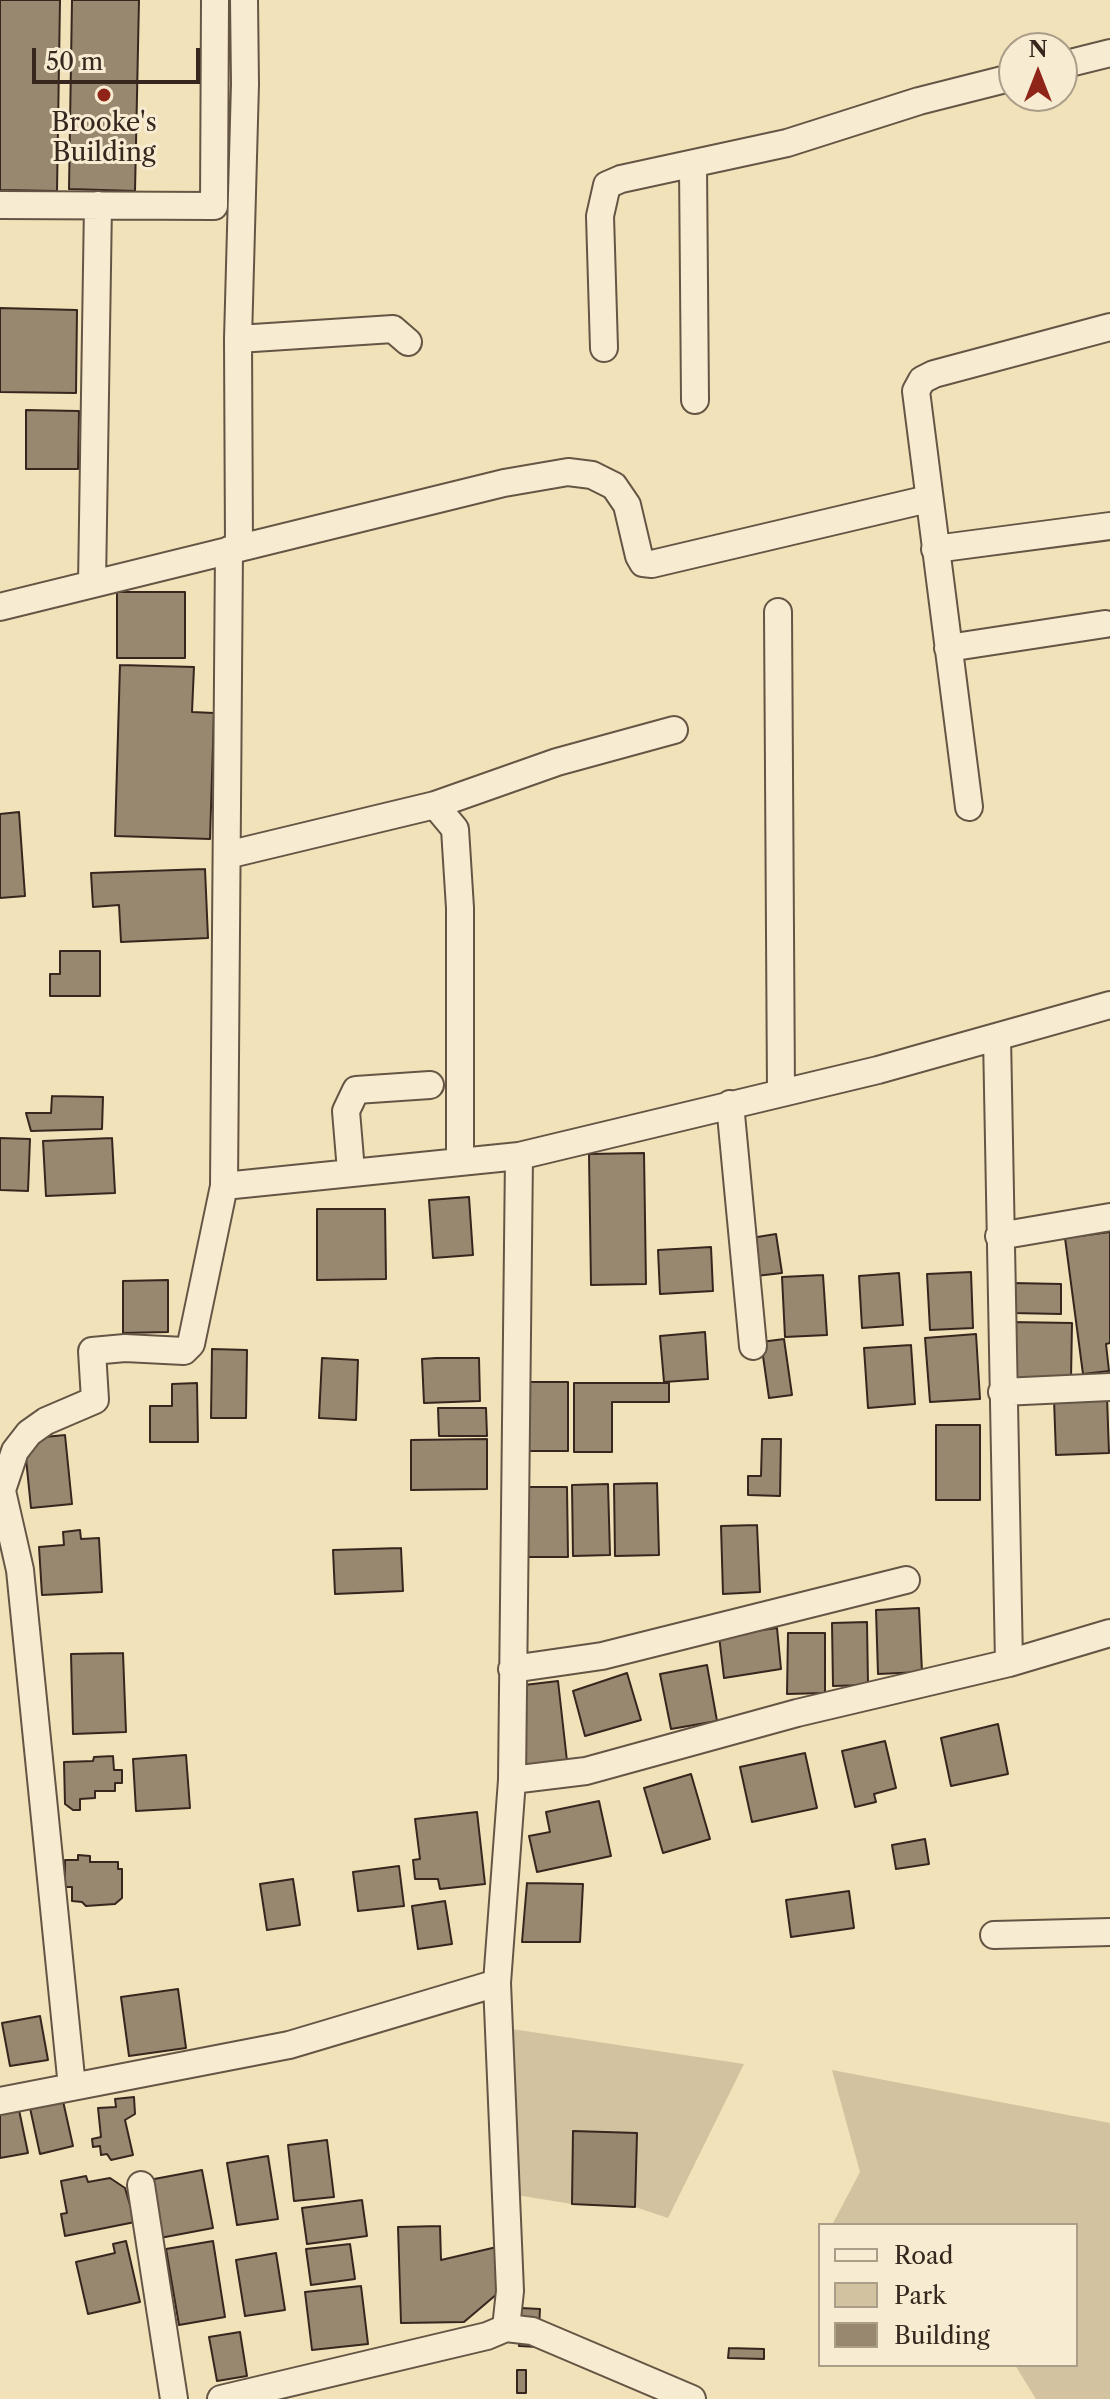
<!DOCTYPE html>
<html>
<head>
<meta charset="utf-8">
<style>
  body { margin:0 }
  #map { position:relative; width:1110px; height:2399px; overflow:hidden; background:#f2e2b9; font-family:"Libre Caslon Text",serif }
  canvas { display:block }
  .legend { position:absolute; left:818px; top:2223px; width:260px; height:144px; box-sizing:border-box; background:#f7ecd2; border:2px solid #aa9d8a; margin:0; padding:10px 14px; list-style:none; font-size:24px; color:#36261e }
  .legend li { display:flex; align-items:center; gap:16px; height:40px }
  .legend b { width:40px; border:2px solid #aa9d8a }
  .north { position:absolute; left:998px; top:32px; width:80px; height:80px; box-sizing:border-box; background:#f7ecd2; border:2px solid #aa9d8a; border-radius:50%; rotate:0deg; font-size:22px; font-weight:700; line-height:32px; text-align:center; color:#36261e }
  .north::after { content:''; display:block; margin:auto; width:28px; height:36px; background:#8f2418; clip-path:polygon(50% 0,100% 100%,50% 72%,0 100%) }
  .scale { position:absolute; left:32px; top:48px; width:168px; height:36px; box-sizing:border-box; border:4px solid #36261e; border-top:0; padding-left:10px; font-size:24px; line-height:28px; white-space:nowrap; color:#36261e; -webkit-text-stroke:6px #f7ecd2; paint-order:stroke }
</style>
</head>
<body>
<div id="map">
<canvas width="1110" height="2399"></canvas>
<ul class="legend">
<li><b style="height:10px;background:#f7ecd2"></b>Road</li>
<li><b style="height:22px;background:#d2c29f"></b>Park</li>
<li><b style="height:22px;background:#98886f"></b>Building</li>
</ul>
<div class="north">N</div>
<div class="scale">50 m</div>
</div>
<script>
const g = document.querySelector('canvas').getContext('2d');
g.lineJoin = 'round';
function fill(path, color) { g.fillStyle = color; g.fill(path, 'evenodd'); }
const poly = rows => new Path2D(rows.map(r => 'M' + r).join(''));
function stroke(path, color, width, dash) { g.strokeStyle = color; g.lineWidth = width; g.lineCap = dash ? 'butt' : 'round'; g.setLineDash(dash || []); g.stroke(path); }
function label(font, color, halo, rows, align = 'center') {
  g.font = font + ' "Libre Caslon Text",serif'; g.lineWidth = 6; g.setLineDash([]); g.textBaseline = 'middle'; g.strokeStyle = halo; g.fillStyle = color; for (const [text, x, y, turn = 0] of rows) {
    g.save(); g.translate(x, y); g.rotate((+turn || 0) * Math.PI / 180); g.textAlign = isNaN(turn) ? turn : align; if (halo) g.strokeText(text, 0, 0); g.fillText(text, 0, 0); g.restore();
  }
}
const green = poly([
  [512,2029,744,2064,668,2218,635,2207,636,2133,573,2131,572,2204,516,2195],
  [832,2070,1110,2123,1110,2399,1036,2399,1015,2365,1076,2365,1076,2225,832,2225,860,2172]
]);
const building = poly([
  [0,0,60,0,57,191,0,190,0,0],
  [72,0,139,0,135,191,69,189,72,0],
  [0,308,77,310,76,393,0,392,0,308],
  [26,410,79,411,78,469,26,469,26,410],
  [117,592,185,592,185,658,117,658,117,592],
  [120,665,194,667,192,712,214,713,210,839,115,836,120,665],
  [19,812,25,896,0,898,0,814,19,812],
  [205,869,208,938,121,942,119,905,93,907,91,873,205,869],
  [60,951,100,951,100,996,50,996,50,974,60,974,60,951],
  [52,1096,103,1097,102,1129,31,1131,26,1113,51,1113,52,1096],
  [0,1138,30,1139,28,1191,0,1190,0,1138],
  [112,1138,115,1193,46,1196,43,1141,112,1138],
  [644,1153,646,1284,591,1285,589,1154,644,1153],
  [469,1197,473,1255,433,1258,429,1200,469,1197],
  [317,1209,385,1209,386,1279,317,1280,317,1209],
  [1110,1232,1110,1343,1106,1344,1109,1371,1083,1374,1065,1238,1110,1232],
  [776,1234,782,1273,756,1276,751,1238,776,1234],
  [711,1247,713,1291,660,1294,658,1250,711,1247],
  [971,1272,973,1328,930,1330,927,1274,971,1272],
  [899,1273,903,1325,862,1328,859,1276,899,1273],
  [823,1275,827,1335,785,1337,782,1277,823,1275],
  [168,1280,168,1332,123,1333,123,1281,168,1280],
  [1012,1283,1061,1284,1061,1314,1012,1313,1012,1283],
  [1009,1322,1072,1323,1071,1379,1009,1378,1009,1322],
  [705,1332,708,1379,664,1382,660,1336,705,1332],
  [976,1334,980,1399,930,1402,925,1338,976,1334],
  [784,1339,792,1395,769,1398,761,1342,784,1339],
  [911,1345,915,1404,868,1408,864,1348,911,1345],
  [212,1349,247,1350,246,1418,211,1418,212,1349],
  [322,1358,358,1360,356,1420,319,1418,322,1358],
  [436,1358,479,1358,480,1401,424,1403,422,1359,436,1358],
  [525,1382,568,1382,568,1451,525,1451,525,1382],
  [197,1383,198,1442,150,1442,150,1406,172,1406,172,1384,197,1383],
  [574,1383,669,1383,669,1402,612,1402,612,1452,574,1452,574,1383],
  [1107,1397,1109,1453,1056,1455,1054,1399,1107,1397],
  [438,1408,486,1408,487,1436,439,1436,438,1408],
  [936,1425,980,1425,980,1500,936,1500,936,1425],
  [65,1435,72,1504,31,1508,24,1439,65,1435],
  [487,1439,487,1489,411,1490,411,1440,487,1439],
  [762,1439,781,1439,780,1496,748,1495,748,1476,761,1476,762,1439],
  [657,1483,659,1555,615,1556,614,1484,657,1483],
  [608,1484,610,1555,573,1556,572,1485,608,1484],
  [520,1487,567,1487,568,1557,521,1557,520,1487],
  [757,1525,760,1592,723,1594,721,1526,757,1525],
  [80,1530,81,1539,99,1538,102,1592,42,1595,39,1547,64,1545,63,1532,80,1530],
  [401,1548,403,1591,335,1594,333,1550,401,1548],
  [919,1608,922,1672,878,1674,876,1610,919,1608],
  [867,1622,868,1685,833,1686,832,1623,867,1622],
  [777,1628,781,1669,724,1678,719,1636,777,1628],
  [788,1633,825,1633,825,1693,787,1694,788,1633],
  [123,1653,126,1732,73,1734,71,1654,123,1653],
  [707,1665,717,1721,671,1729,660,1674,707,1665],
  [627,1673,641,1720,585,1736,573,1691,627,1673],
  [558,1681,567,1761,525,1766,516,1686,558,1681],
  [998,1724,1008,1774,951,1786,941,1738,998,1724],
  [885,1741,896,1788,874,1794,876,1802,855,1807,842,1751,885,1741],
  [805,1753,817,1808,752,1822,740,1767,805,1753],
  [186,1755,190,1808,136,1811,133,1759,186,1755],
  [113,1756,114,1770,122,1770,122,1783,115,1783,115,1791,95,1791,95,1798,80,1799,80,1810,73,1810,65,1804,64,1762,93,1761,94,1757,113,1756],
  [691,1774,710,1839,663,1853,644,1788,691,1774],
  [599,1801,611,1856,537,1872,529,1836,550,1832,546,1812,599,1801],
  [477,1812,485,1884,440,1889,438,1879,415,1879,413,1860,420,1859,415,1819,477,1812],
  [925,1839,929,1864,896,1869,892,1845,925,1839],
  [78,1855,90,1856,90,1862,118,1862,118,1869,122,1869,122,1898,115,1904,86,1906,82,1902,72,1901,72,1887,65,1887,65,1860,78,1860,78,1855],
  [399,1866,404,1906,358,1911,353,1872,399,1866],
  [293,1879,300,1925,267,1930,260,1884,293,1879],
  [527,1883,583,1884,580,1942,522,1942,527,1883],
  [849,1891,854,1928,791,1937,786,1900,849,1891],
  [445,1901,452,1944,418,1949,412,1906,445,1901],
  [178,1989,186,2048,129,2056,121,1997,178,1989],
  [40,2016,48,2060,10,2066,2,2023,40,2016],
  [134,2097,135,2114,125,2120,133,2155,111,2160,107,2154,101,2155,100,2146,93,2147,92,2139,101,2137,98,2108,116,2107,115,2099,134,2097],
  [63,2101,73,2146,40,2154,30,2108,63,2101],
  [19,2110,28,2153,0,2158,0,2114,19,2110],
  [573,2131,637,2133,635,2207,572,2204,573,2131],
  [327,2140,334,2197,294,2201,288,2145,327,2140],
  [268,2156,278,2219,237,2225,227,2163,268,2156],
  [202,2170,213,2228,160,2238,149,2180,202,2170],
  [86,2176,88,2182,110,2178,125,2188,135,2222,65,2236,61,2214,67,2213,61,2181,86,2176],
  [362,2200,367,2236,307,2244,302,2208,362,2200],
  [440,2226,441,2260,501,2246,504,2288,464,2322,401,2323,398,2227,440,2226],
  [126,2241,140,2302,88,2314,76,2262,115,2253,113,2244,126,2241],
  [213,2241,225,2317,179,2325,166,2249,213,2241],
  [350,2244,355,2279,311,2285,306,2249,350,2244],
  [276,2253,285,2310,245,2316,236,2260,276,2253],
  [361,2286,368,2344,312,2350,305,2292,361,2286],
  [521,2308,540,2309,538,2347,519,2346,521,2308],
  [240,2332,247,2376,217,2381,209,2337,240,2332],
  [729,2348,764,2349,764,2359,728,2358,729,2348],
  [517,2370,526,2370,526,2393,517,2393,517,2370]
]);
const minor = poly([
  [1062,65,1110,53],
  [693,166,695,400],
  [0,205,214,206,215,0],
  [238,339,393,329,408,342],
  [604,348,600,216,607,185,621,179,787,143,919,101,1014,77],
  [239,548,238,339,245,84,244,0],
  [935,549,1110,526],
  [92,584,98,205],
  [0,607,504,483,568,472,592,475,614,486,627,505,639,556,643,563,652,564,928,499],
  [778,612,781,1092],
  [948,648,1105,624],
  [435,805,557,762,674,730],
  [969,807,916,391,922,380,934,374,1110,327],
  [227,855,435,805,455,829,460,908,460,1161],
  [997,1037,1009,1663],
  [730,1104,753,1346],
  [351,1171,346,1111,356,1090,430,1085],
  [224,1186,229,550],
  [999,1236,1110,1217],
  [1002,1392,1110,1387],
  [2,1491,20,1570,72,2087],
  [0,1496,15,1451,29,1433,46,1421,95,1400,92,1351,125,1348,184,1351,191,1344,224,1186,519,1156,878,1070,1110,1005],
  [512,1669,602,1656,906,1580],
  [512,1780,586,1771,797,1713,1009,1663,1110,1633],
  [994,1935,1110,1932],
  [0,2101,289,2045,497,1983],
  [141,2185,174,2399],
  [506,2328,510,2291,497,1983,512,1780,519,1156],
  [221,2399,487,2336,506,2328,532,2331,692,2399]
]);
const markers = [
  [104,95,8,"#8f2418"]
];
const poiNames = [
  ["Brooke's",104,123],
  ["Building",104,153]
];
fill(green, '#d2c29f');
fill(building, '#98886f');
stroke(building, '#36261e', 2);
stroke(minor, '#655545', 30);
stroke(minor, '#f7ecd2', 26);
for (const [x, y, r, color] of markers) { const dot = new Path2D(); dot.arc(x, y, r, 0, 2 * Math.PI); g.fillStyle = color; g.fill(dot); stroke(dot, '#f7ecd2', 3); }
label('26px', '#36261e', '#f7ecd2', poiNames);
</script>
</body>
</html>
